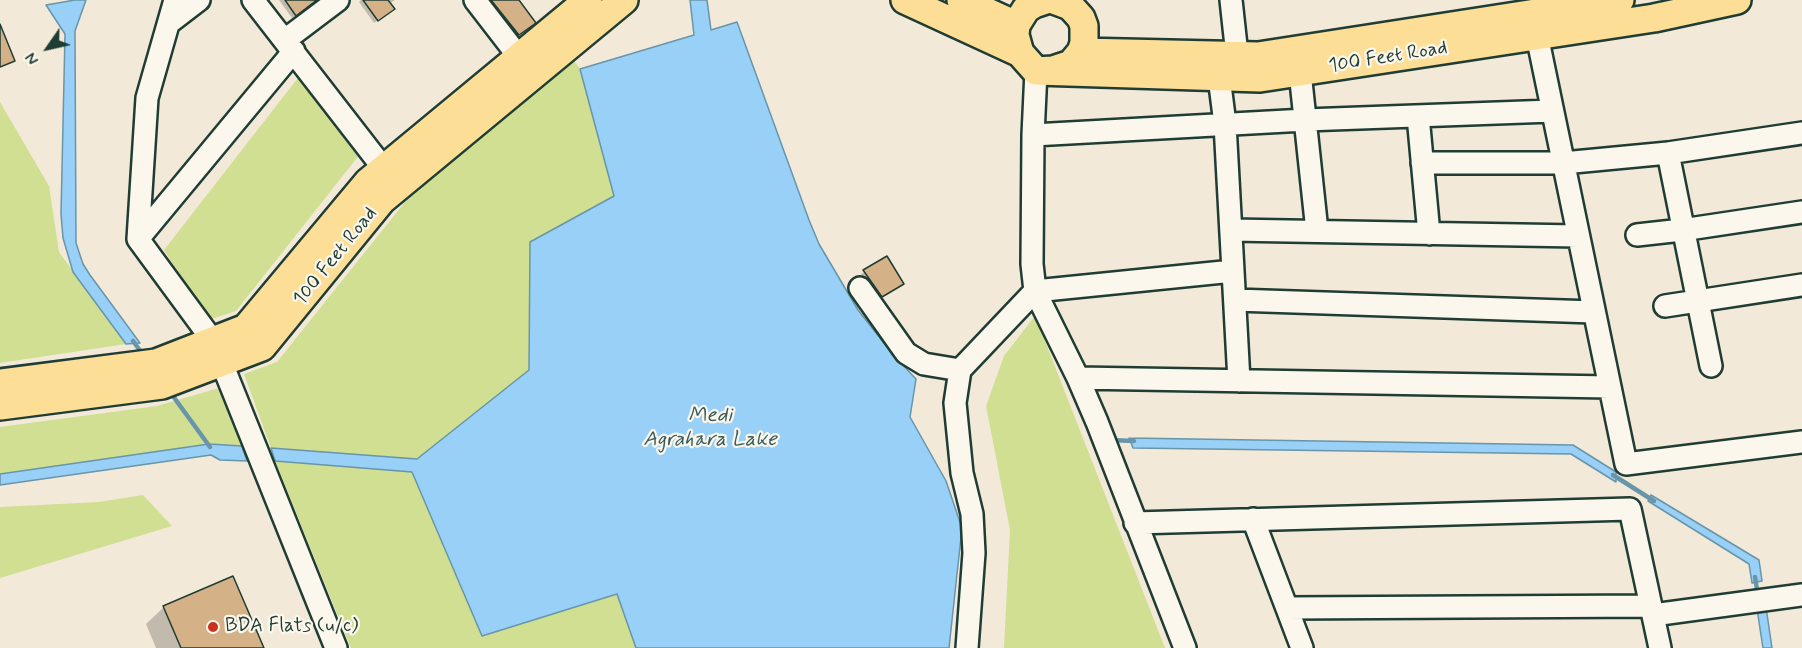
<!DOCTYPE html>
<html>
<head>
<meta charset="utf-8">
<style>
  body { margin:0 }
  #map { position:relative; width:1802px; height:648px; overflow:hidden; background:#f3e9d8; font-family:Mynerve,sans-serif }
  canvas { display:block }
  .north { position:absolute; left:18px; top:18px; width:60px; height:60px; -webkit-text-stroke:4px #fbf7ec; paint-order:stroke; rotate:236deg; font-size:16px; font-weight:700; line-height:24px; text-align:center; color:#1f3d34 }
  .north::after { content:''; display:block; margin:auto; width:21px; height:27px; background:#1f3d34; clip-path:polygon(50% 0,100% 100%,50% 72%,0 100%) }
</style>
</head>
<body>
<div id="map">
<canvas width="1802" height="648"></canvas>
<div class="north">N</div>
</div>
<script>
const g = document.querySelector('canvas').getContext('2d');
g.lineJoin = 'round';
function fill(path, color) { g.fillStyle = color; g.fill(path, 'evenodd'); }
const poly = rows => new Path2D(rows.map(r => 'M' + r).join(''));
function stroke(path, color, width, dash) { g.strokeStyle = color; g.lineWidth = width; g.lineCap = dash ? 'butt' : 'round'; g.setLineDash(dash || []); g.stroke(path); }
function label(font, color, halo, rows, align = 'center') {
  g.font = font + ' Mynerve,sans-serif'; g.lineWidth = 4.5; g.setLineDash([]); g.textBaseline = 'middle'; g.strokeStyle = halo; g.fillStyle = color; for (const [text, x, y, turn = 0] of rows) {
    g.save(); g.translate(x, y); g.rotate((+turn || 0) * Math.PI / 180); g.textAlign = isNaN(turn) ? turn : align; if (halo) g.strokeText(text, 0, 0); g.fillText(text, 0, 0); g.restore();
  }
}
const green = poly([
  [570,55,580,69,614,196,530,242,529,370,417,459,271,448,244,374,277,362,405,202],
  [301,74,360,154,236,311,208,320,164,250],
  [0,102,49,186,59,252,126,344,0,363],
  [1034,317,1045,341,1165,648,1004,648,1010,530,986,406,1004,356],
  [219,388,242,446,209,444,0,474,0,427,157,406],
  [275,461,412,472,483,636,618,594,636,648,351,648],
  [143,495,172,526,0,578,0,507,99,502]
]);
const water = poly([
  [75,0,86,0,75,31,76,243,83,264,90,275,140,343,126,344,73,272,63,238,61,214,65,34,46,5,75,0],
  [690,0,707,0,711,30,737,22,809,220,819,244,858,310,895,357,916,379,910,417,946,481,962,528,949,648,636,648,617,594,482,636,412,472,275,461,271,448,417,459,529,370,530,242,614,196,580,69,694,35,690,0],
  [1129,438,1573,445,1616,472,1616,482,1571,454,1133,448,1129,438],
  [209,444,242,446,247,461,220,460,211,455,0,485,0,474,209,444],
  [1651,495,1759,560,1762,581,1752,583,1749,564,1648,501,1651,495],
  [1766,607,1772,648,1763,648,1757,609,1766,607]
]);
const shadow = poly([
  [279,0,309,0,308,6,292,18],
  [361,0,395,0,389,4,389,12,374,23,359,2],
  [484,0,518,0,530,27,514,38],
  [886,258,902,284,878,299,861,274],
  [164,607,262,648,156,648,146,624]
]);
const stream = poly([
  [133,341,144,356],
  [170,392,210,447],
  [1110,440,1134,441],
  [1613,475,1654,501],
  [1755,577,1758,596]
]);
const building = poly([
  [285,0,317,0,296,16,285,0],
  [363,0,388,0,395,9,378,21,363,0],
  [491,0,519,0,536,23,519,35,491,0],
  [0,24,15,61,0,67,0,24],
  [887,256,904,284,882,297,863,270,887,256],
  [233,576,264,648,181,648,163,606,233,576]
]);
const minor = poly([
  [175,0,147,98,138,239,213,341,336,648],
  [253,0,384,169],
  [475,0,519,57],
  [1231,0,1237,55],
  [1534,21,1626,464,1802,442],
  [169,23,199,0],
  [285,40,338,0],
  [1300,72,1317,231],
  [1219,77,1225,124,1239,381],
  [1418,116,1429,234],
  [1033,135,1305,120,1552,111],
  [1668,153,1802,133],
  [1422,163,1563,163,1668,153,1711,366],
  [1231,230,1578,236],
  [1637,235,1682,230,1802,212],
  [138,239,294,51],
  [860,288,906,353,924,364,960,370],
  [1235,300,1594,312],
  [1665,306,1802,285],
  [1078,378,1610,387],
  [1253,519,1302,648],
  [1135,523,1630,509,1660,648],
  [1287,608,1651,606],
  [1653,615,1802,595],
  [967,648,974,553,972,514,962,473,955,403,960,370,1035,291,1032,264,1033,135,1036,71],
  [1185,648,1097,422,1078,378,1035,291,1233,271]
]);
const major = poly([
  [905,0,1020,53],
  [961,0,1016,25],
  [1046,0,1034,4,1026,9,1016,25,1015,35,1020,53,1036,71,1053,70,1071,64,1081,52,1084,43,1084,26,1081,18,1070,6,1054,0],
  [1081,52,1258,56,1620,0],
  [1036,71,1260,78,1654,18,1737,0],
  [0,383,156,363,246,328,368,182,588,0],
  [0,406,162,385,262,347,382,200,624,0]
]);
const markers = [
  [213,627,6,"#c8321e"]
];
const streetNames = [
  ["100 Feet Road",1388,58,-9],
  ["100 Feet Road",336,257,-51]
];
const poiNames = [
  ["BDA Flats (u/c)",225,627]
];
const waterNames = [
  ["Medi",710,417],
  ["Agrahara Lake",710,441]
];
fill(green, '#d0df92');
fill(water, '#98d0f7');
stroke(water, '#6895a9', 1.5);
fill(shadow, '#0003');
stroke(stream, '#6895a9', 4.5);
fill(building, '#d5b187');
stroke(building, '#1f3d34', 1.5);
stroke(minor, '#1f3d34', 26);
stroke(major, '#1f3d34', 32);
stroke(minor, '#fbf7ec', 21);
stroke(major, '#fcde96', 27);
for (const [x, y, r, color] of markers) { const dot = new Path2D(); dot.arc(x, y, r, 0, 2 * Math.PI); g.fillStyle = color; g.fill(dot); stroke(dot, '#fbf7ec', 2); }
label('20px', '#1f3d34', '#fbf7ec', streetNames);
label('20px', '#1f3d34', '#fbf7ec', poiNames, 'left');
label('italic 21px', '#375a5b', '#fbf7ec', waterNames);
</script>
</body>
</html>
